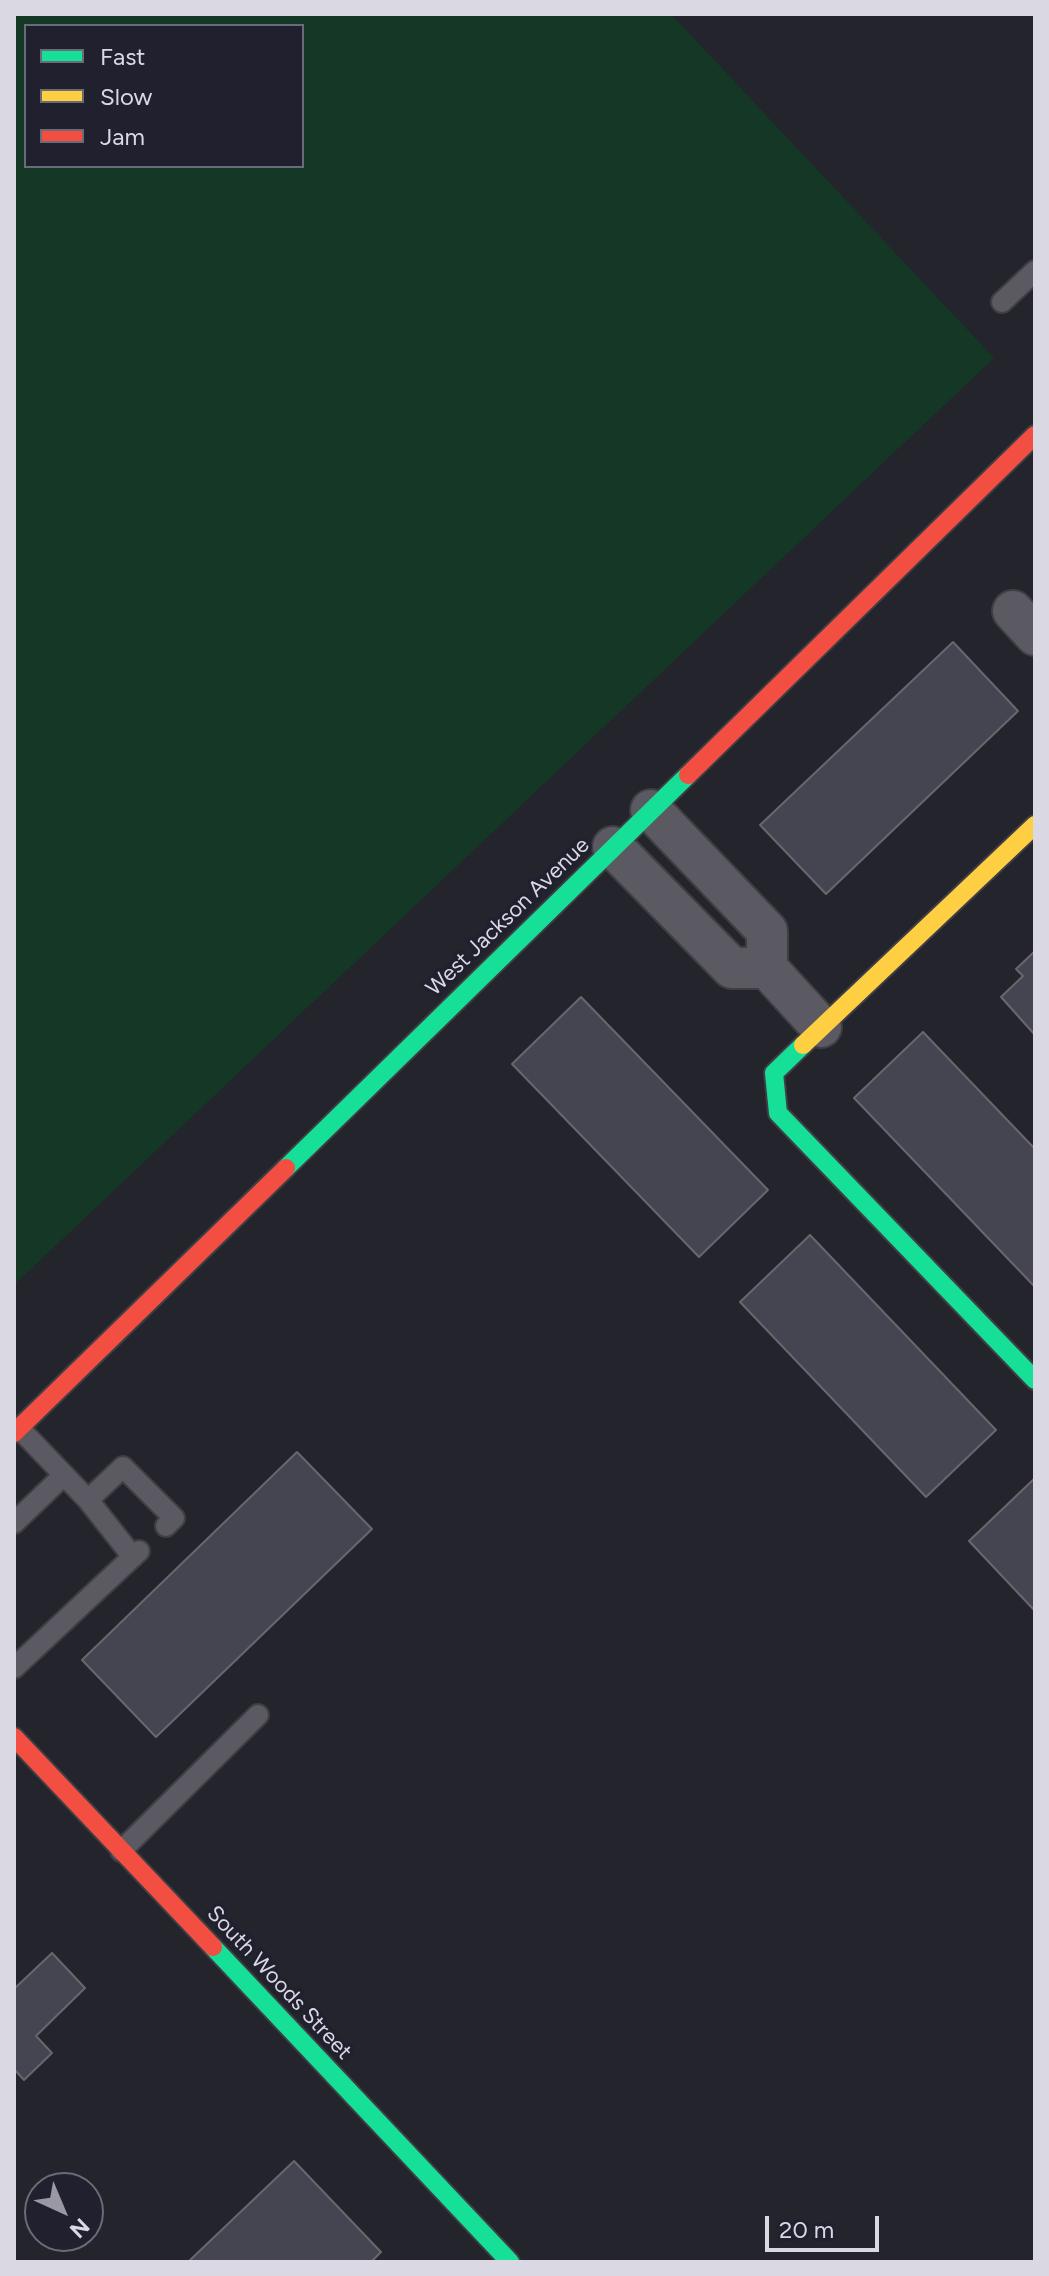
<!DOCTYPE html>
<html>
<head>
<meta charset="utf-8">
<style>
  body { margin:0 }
  #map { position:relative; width:1049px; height:2276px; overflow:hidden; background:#24242c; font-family:Figtree,sans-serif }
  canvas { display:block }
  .frame { position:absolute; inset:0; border:16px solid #d9d8e3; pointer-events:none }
  .legend { position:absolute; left:24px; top:24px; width:280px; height:144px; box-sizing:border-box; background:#21202f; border:2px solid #6b6a77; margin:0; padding:10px 14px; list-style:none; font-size:24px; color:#d9d8e3 }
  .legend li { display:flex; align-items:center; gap:16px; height:40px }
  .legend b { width:40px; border:2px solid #6b6a77 }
  .north { position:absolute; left:24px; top:2172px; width:80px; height:80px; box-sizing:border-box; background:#21202f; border:2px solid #6b6a77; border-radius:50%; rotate:136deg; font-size:22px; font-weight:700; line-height:32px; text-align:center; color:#d9d8e3 }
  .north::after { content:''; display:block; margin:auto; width:28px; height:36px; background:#9a99a3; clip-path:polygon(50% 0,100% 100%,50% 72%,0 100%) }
  .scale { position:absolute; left:765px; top:2216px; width:114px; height:36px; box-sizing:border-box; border:4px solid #d9d8e3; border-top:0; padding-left:10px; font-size:24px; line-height:28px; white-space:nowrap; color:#d9d8e3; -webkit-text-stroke:6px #21202f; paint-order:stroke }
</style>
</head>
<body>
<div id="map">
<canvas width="1049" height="2276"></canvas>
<div class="frame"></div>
<ul class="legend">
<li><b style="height:10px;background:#16e098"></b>Fast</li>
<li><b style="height:10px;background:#ffcf43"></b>Slow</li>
<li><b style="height:10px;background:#f24e42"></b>Jam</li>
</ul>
<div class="north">N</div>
<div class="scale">20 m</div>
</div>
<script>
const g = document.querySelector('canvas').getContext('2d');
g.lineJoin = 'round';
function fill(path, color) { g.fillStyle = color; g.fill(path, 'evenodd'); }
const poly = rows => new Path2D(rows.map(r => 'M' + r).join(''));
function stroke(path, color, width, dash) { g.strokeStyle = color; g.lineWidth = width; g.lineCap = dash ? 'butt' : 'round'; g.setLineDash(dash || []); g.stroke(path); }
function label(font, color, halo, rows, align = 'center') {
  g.font = font + ' Figtree,sans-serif'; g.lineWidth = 7; g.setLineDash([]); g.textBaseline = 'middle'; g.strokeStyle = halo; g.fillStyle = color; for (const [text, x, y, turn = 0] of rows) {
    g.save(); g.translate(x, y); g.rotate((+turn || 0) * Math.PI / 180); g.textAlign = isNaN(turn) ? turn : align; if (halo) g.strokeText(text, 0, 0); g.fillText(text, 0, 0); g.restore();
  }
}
const green = poly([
  [14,14,671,14,994,358,14,1285],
  [26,26,302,26,302,166,26,166]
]);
const building = poly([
  [953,642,1018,711,826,894,760,825,953,642],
  [1035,951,1035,1035,1001,997,1023,976,1016,969,1035,951],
  [581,997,768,1190,699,1257,512,1064,581,997],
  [923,1032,1035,1149,1035,1287,854,1098,923,1032],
  [810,1235,996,1430,926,1497,740,1302,810,1235],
  [297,1452,372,1529,156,1737,82,1660,297,1452],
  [1035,1478,1035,1611,969,1541,1035,1478],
  [52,1953,85,1988,36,2036,52,2053,24,2080,14,2069,14,1989,52,1953],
  [294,2161,381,2252,371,2262,188,2262,294,2161]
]);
const lane = poly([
  [1002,302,1035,271],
  [19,1428,88,1500,123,1467,174,1518,166,1526],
  [88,1500,133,1557],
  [14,1523,64,1475],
  [14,1668,139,1551],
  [121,1851,258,1715]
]);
const street = poly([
  [1013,611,1035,635],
  [613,847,732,968,767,968,767,931,651,810],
  [767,968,821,1027]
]);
const fast = poly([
  [803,1045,774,1073,778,1113,1035,1380],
  [286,1168,688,775],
  [213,1947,510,2262]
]);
const slow = poly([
  [803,1045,1035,825]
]);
const jam = poly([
  [688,775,1035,435],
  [14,1433,286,1168],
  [14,1737,213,1947]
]);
const streetNames = [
  ["West Jackson Avenue",508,917,-44],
  ["South Woods Street",279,1983,47]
];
fill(green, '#143825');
fill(building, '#454451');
stroke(building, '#68676f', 2);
stroke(lane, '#3f3e45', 24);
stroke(street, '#3f3e45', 44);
stroke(fast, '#3f3e45', 22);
stroke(slow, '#3f3e45', 22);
stroke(jam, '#3f3e45', 22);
stroke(lane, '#5b5a62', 20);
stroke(street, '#5b5a62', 40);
stroke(fast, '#16e098', 18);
stroke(slow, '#ffcf43', 18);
stroke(jam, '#f24e42', 18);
label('22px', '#d9d8e3', '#21202f', streetNames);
</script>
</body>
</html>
